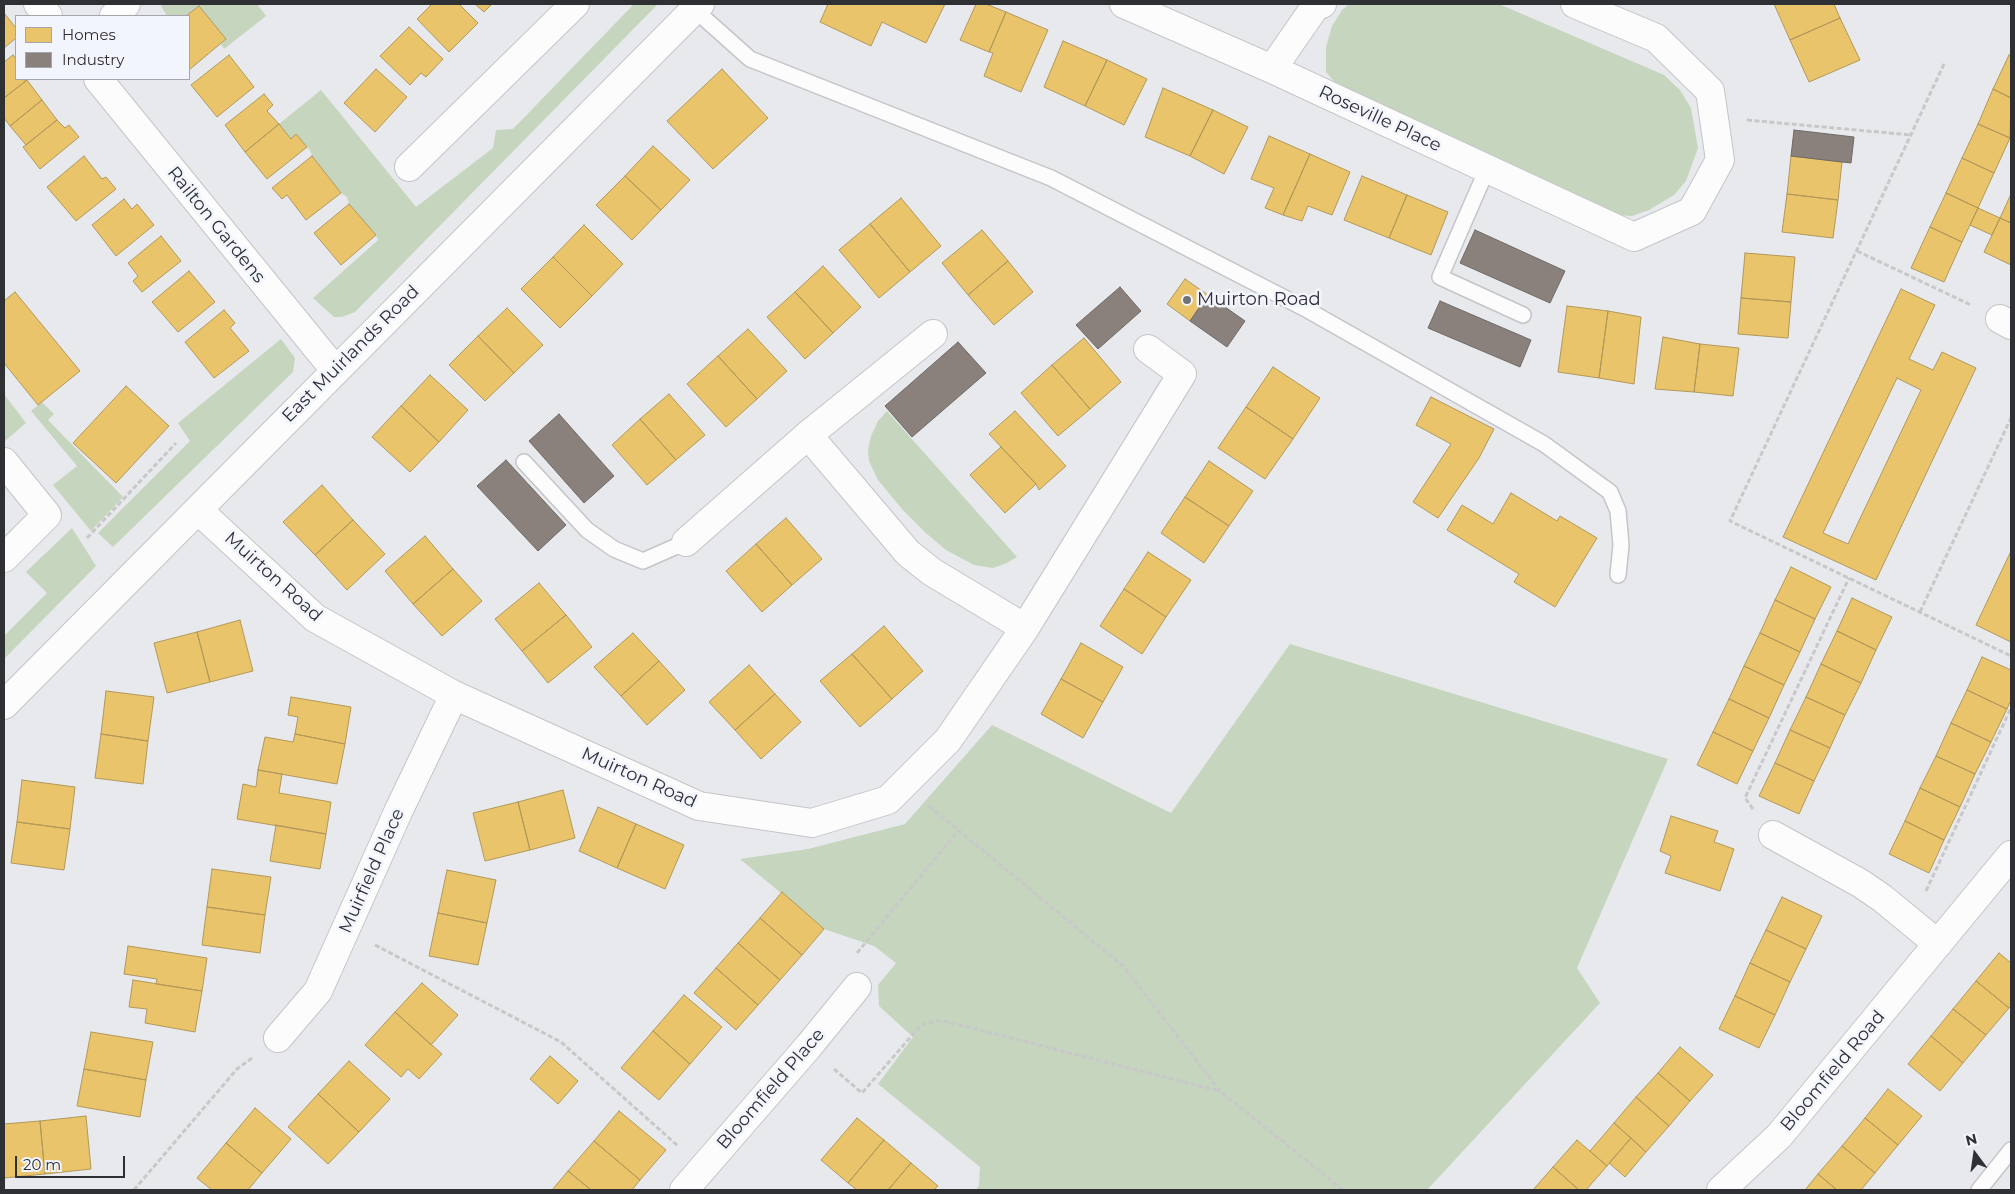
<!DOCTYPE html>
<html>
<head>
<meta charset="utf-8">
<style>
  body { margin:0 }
  #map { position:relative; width:2015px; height:1194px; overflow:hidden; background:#e8e9ed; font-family:Montserrat,sans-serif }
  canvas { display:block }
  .frame { position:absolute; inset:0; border:5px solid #2f3033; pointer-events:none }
  .legend { position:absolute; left:15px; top:15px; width:175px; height:65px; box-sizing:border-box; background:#f2f5fd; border:1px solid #a4a6ac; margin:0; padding:6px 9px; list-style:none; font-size:15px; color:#2f3033 }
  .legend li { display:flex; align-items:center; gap:10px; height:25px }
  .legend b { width:25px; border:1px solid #a4a6ac }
  .north { position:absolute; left:1950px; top:1129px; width:50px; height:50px; -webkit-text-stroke:4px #f2f5fd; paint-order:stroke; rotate:346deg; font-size:14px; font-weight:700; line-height:20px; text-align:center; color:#2f3033 }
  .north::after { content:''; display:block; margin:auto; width:18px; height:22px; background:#2f3033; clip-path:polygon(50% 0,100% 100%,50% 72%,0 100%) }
  .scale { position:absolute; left:15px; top:1156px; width:110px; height:22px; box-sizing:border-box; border:2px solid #2f3033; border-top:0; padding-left:6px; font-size:15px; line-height:18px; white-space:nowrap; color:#2f3033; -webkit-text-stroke:4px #f2f5fd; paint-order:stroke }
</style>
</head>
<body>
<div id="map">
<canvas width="2015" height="1194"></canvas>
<div class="frame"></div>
<ul class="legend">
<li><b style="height:14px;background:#e9c46a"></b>Homes</li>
<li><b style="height:14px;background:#8a817c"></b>Industry</li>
</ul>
<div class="north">N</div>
<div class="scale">20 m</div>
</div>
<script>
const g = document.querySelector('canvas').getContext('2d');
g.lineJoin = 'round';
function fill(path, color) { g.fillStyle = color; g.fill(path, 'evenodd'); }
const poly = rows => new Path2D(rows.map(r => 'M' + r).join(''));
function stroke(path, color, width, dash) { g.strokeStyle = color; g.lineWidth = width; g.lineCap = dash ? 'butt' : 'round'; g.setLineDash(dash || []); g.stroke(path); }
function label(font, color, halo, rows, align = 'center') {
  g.font = font + ' Montserrat,sans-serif'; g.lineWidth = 5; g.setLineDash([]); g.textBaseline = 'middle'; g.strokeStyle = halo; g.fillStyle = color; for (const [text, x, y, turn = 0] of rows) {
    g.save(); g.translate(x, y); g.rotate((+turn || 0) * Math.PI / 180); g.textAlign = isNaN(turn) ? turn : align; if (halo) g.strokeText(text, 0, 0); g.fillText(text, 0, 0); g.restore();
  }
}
const green = poly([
  [164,4,257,4,266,16,224,49,221,44,226,39,199,6,186,16,167,16,161,6],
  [634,4,658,4,355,312,342,317,334,317,313,298,378,240,376,235,349,204,347,197,341,193,312,156,310,150,296,135,291,139,279,124,321,90,416,207,493,148,496,130,513,129],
  [1349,4,1499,4,1664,75,1680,90,1691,108,1698,148,1686,181,1674,195,1649,210,1632,216,1613,215,1336,84,1326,72,1326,47,1332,26,1342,10],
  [281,339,295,358,293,372,113,547,98,533,190,441,178,423],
  [4,394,26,423,5,441,4,440],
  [42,402,54,414,48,420,123,497,91,531,53,485,77,466,31,411],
  [887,411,1017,557,1007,563,993,568,974,565,946,550,927,534,902,509,878,480,869,461,868,450,871,436,878,421],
  [72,528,96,566,4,659,4,636,47,593,26,572],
  [1290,644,1668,759,1577,968,1600,1003,1427,1190,976,1190,979,1185,980,1167,878,1084,913,1037,879,1006,878,985,896,963,874,946,824,929,740,859,808,849,905,824,992,725,1171,813]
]);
const homes = poly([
  [432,4,459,4,478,23,449,52,417,19,432,4],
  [475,4,492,4,484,12,475,4],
  [828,4,945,4,926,43,882,22,871,46,820,22,828,4],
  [976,4,986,4,1006,12,989,52,960,40,976,4],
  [1774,4,1834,4,1840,18,1790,40,1774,4],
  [199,6,226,39,189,70,189,16,186,16,199,6],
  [1006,12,1048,30,1021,92,984,76,993,53,989,52,1006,12],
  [4,13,16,28,16,38,4,48,4,13],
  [1840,18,1860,60,1809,82,1790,40,1840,18],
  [409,27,443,59,426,77,421,73,410,85,380,56,409,27],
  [1063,41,1107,60,1085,106,1044,87,1063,41],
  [13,55,16,59,16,79,27,80,4,98,4,62,13,55],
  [229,55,254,87,217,117,191,85,229,55],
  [2009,55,2011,56,2011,98,1993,89,2009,55],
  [1107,60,1147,79,1124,125,1085,106,1107,60],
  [376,69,407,97,375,132,344,103,376,69],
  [722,69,768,118,713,169,667,121,722,69],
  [27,80,42,100,10,126,4,118,4,98,27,80],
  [1163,88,1213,110,1190,156,1145,137,1163,88],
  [1993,89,2011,98,2010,138,1978,124,1993,89],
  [264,94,273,105,267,111,279,124,245,152,225,125,264,94],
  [42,100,57,120,26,145,10,126,42,100],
  [1213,110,1248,127,1224,174,1190,156,1213,110],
  [57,120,65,128,69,125,79,137,40,169,23,147,57,120],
  [279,124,291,139,296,134,307,147,267,179,245,152,279,124],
  [1978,124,2010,138,1994,173,1962,158,1978,124],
  [1269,136,1310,154,1283,215,1265,208,1274,188,1251,179,1269,136],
  [653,146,690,180,661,210,625,176,653,146],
  [1310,154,1350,172,1332,215,1308,206,1302,221,1283,215,1310,154],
  [84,156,102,179,106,177,116,189,76,221,47,187,84,156],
  [312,156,341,193,306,220,287,195,282,199,272,188,312,156],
  [1791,156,1842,162,1838,200,1787,194,1791,156],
  [1962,158,1994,173,1978,208,1946,193,1962,158],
  [625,176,661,210,632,240,596,205,625,176],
  [1362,176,1407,195,1389,238,1344,220,1362,176],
  [1946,193,1978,208,1962,242,1930,227,1946,193],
  [1787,194,1838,200,1833,238,1782,232,1787,194],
  [2011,194,2011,223,2000,218,2011,194],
  [1407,195,1448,212,1431,255,1389,238,1407,195],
  [901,198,941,246,910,272,870,224,901,198],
  [124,199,132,209,137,204,154,225,116,256,92,225,124,199],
  [349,204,376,235,341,265,314,233,349,204],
  [1978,208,2000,218,1992,235,1970,225,1978,208],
  [2000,218,2011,223,2011,265,1984,252,2000,218],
  [870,224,910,272,879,298,839,250,870,224],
  [584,225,623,264,592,296,553,257,584,225],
  [1930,227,1962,242,1944,282,1911,268,1930,227],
  [982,230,1008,261,968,295,942,263,982,230],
  [161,236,181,261,142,292,133,281,138,276,128,263,161,236],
  [1745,253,1795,257,1791,302,1741,298,1745,253],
  [553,257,592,296,560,328,521,289,553,257],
  [1008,261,1033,292,994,325,968,295,1008,261],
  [823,266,861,307,833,333,795,292,823,266],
  [189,271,215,302,178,332,152,302,189,271],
  [1185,279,1208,295,1190,321,1167,304,1185,279],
  [1901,289,1935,305,1909,359,1933,370,1942,352,1976,368,1876,580,1783,537,1901,289],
  [1897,378,1921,390,1848,544,1823,533,1897,378],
  [15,292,80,371,38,405,4,363,4,301,15,292],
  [795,292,833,333,805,359,767,317,795,292],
  [1741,298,1791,302,1788,338,1738,334,1741,298],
  [1567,306,1608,311,1599,378,1558,372,1567,306],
  [507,308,543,345,514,373,478,336,507,308],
  [224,310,235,323,230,328,249,351,214,378,185,342,224,310],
  [1608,311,1641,317,1634,384,1599,378,1608,311],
  [748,329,787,371,757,399,718,356,748,329],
  [478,336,514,373,485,401,449,365,478,336],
  [1663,337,1700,344,1694,392,1655,389,1663,337],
  [1084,338,1121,382,1090,409,1052,365,1084,338],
  [1700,344,1739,348,1733,396,1694,392,1700,344],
  [718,356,757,399,726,427,687,384,718,356],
  [1052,365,1090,409,1058,436,1021,393,1052,365],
  [1273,367,1320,398,1293,439,1246,407,1273,367],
  [430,375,468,410,439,442,401,406,430,375],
  [126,386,169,426,116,483,73,443,126,386],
  [669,394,705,435,676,460,640,419,669,394],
  [1431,397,1494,429,1479,458,1438,518,1413,502,1451,444,1416,425,1431,397],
  [401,406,439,442,410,472,372,437,401,406],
  [1246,407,1293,439,1265,479,1218,448,1246,407],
  [1015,411,1066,466,1039,490,1036,484,989,434,1015,411],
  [640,419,676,460,647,485,612,445,640,419],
  [1001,447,1036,484,1005,513,970,475,1001,447],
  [1209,461,1253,491,1229,526,1185,497,1209,461],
  [322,485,353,520,315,555,283,522,322,485],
  [1511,493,1557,521,1560,516,1597,538,1555,607,1514,582,1519,574,1447,530,1462,505,1493,524,1511,493],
  [1185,497,1229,526,1204,563,1161,533,1185,497],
  [786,518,822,559,792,585,756,544,786,518],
  [353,520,385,554,347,590,315,555,353,520],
  [425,536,453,569,413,604,385,571,425,536],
  [756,544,792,585,762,612,726,571,756,544],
  [2011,551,2011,642,1976,625,2011,551],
  [1148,552,1191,580,1166,617,1124,589,1148,552],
  [1791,567,1831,587,1815,619,1775,600,1791,567],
  [453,569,482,601,442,636,413,604,453,569],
  [539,583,566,615,522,651,495,619,539,583],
  [1124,589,1166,617,1142,654,1100,626,1124,589],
  [1852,598,1892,617,1876,650,1837,631,1852,598],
  [1775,600,1815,619,1800,652,1760,633,1775,600],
  [566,615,592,647,548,683,522,651,566,615],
  [240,620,253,671,210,682,197,632,240,620],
  [884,626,923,671,892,699,852,654,884,626],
  [1837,631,1876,650,1861,683,1821,664,1837,631],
  [197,632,210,682,167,693,154,643,197,632],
  [633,633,659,661,621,696,594,667,633,633],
  [1760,633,1800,652,1784,685,1744,666,1760,633],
  [1081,643,1123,667,1103,702,1061,679,1081,643],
  [852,654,892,699,860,727,820,681,852,654],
  [1982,657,2011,670,2011,700,2007,709,1967,690,1982,657],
  [659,661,685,690,647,725,621,696,659,661],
  [1821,664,1861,683,1845,715,1806,697,1821,664],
  [749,665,775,694,735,730,709,702,749,665],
  [1744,666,1784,685,1769,718,1729,699,1744,666],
  [1061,679,1103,702,1083,738,1041,714,1061,679],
  [1967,690,2007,709,1991,742,1951,723,1967,690],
  [106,691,154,697,148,741,101,734,106,691],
  [775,694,801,722,761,759,735,730,775,694],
  [291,697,351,707,345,744,295,734,298,717,288,715,291,697],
  [1806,697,1845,715,1830,748,1790,730,1806,697],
  [1729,699,1769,718,1753,751,1713,732,1729,699],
  [1951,723,1991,742,1975,774,1936,756,1951,723],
  [1790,730,1830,748,1814,781,1775,763,1790,730],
  [1713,732,1753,751,1737,784,1697,765,1713,732],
  [101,734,148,741,143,784,95,778,101,734],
  [295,734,345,744,337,784,258,770,265,737,293,742,295,734],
  [1936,756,1975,774,1960,807,1920,788,1936,756],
  [1775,763,1814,781,1799,814,1759,796,1775,763],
  [258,770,282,774,279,793,331,802,326,834,237,819,243,784,256,787,258,770],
  [22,780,75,787,70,829,17,822,22,780],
  [1920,788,1960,807,1944,840,1905,821,1920,788],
  [563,790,575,838,530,850,518,802,563,790],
  [518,802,530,850,485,861,473,813,518,802],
  [598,807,636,824,617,868,579,851,598,807],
  [1671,816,1718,831,1714,842,1734,849,1720,891,1665,873,1671,856,1660,851,1671,816],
  [1905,821,1944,840,1929,873,1889,854,1905,821],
  [17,822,70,829,64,870,11,863,17,822],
  [636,824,684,845,665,889,617,868,636,824],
  [276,825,326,834,320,869,270,861,276,825],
  [212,869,271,877,265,915,207,907,212,869],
  [447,870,496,880,487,923,438,913,447,870],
  [782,892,824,929,802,955,760,918,782,892],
  [1782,897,1822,916,1806,949,1766,930,1782,897],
  [207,907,265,915,260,953,202,945,207,907],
  [438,913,487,923,478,965,429,956,438,913],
  [760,918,802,955,780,980,738,943,760,918],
  [1766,930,1806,949,1790,982,1750,963,1766,930],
  [738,943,780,980,758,1005,716,968,738,943],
  [128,946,207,958,202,991,156,984,157,979,124,974,128,946],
  [1999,953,2011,963,2011,1005,2009,1008,1976,981,1999,953],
  [1750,963,1790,982,1775,1015,1735,996,1750,963],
  [716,968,758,1005,736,1030,694,993,716,968],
  [133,980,202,991,195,1032,145,1023,147,1009,129,1007,133,980],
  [1976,981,2009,1008,1986,1035,1953,1009,1976,981],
  [422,983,458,1015,431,1045,395,1012,422,983],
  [684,995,722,1027,690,1064,653,1031,684,995],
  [1735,996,1775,1015,1759,1048,1719,1029,1735,996],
  [1953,1009,1986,1035,1963,1063,1931,1036,1953,1009],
  [395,1012,442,1054,419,1079,408,1069,401,1077,365,1045,395,1012],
  [653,1031,690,1064,659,1100,621,1068,653,1031],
  [91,1032,153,1042,146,1080,84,1069,91,1032],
  [1931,1036,1963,1063,1940,1091,1908,1064,1931,1036],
  [1680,1047,1713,1075,1690,1101,1658,1073,1680,1047],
  [550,1056,578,1081,558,1104,530,1079,550,1056],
  [349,1061,390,1099,359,1132,318,1094,349,1061],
  [84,1069,146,1080,140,1117,77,1106,84,1069],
  [1658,1073,1690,1101,1669,1126,1636,1097,1658,1073],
  [1888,1089,1922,1116,1898,1145,1865,1118,1888,1089],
  [318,1094,359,1132,328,1164,288,1127,318,1094],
  [1636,1097,1669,1126,1646,1152,1614,1123,1636,1097],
  [255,1108,291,1139,262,1173,226,1143,255,1108],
  [619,1111,666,1150,640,1180,594,1141,619,1111],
  [86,1116,91,1169,45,1174,40,1121,86,1116],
  [857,1118,884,1140,848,1183,821,1160,857,1118],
  [1865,1118,1898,1145,1875,1173,1842,1146,1865,1118],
  [40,1121,45,1174,4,1178,4,1124,40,1121],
  [1614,1123,1631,1138,1607,1166,1590,1151,1614,1123],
  [1631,1138,1646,1152,1625,1177,1609,1163,1631,1138],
  [884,1140,911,1163,888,1190,857,1190,848,1183,884,1140],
  [1577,1140,1607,1166,1586,1190,1579,1190,1553,1167,1577,1140],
  [594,1141,640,1180,632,1190,591,1190,568,1171,594,1141],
  [226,1143,262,1173,248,1190,212,1190,197,1178,226,1143],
  [1842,1146,1875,1173,1861,1190,1837,1190,1818,1174,1842,1146],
  [911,1163,938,1186,934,1190,888,1190,911,1163],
  [1553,1167,1579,1190,1533,1190,1553,1167],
  [568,1171,591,1190,552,1190,568,1171],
  [1818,1174,1837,1190,1805,1190,1818,1174]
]);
const industry = poly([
  [1794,130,1854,137,1851,163,1791,156,1794,130],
  [1475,230,1565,271,1550,303,1460,263,1475,230],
  [1120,287,1141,311,1098,349,1076,325,1120,287],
  [1208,295,1245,321,1227,347,1190,321,1208,295],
  [1440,301,1531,340,1520,367,1428,328,1440,301],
  [958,342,986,373,912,437,885,406,958,342],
  [559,414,614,476,584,503,529,441,559,414],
  [506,460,566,525,538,551,477,486,506,460]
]);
const path = poly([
  [1944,64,1730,521,2011,656],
  [1747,120,1911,135],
  [1857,251,1971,305],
  [87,538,176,443],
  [1920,612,2011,418],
  [929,806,1123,966,1220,1091,1343,1190],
  [1753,809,1745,798,1849,578],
  [1926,891,2011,708],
  [375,945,561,1042,678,1146],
  [857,953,958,831],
  [834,1069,862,1093,921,1025,936,1021,944,1021,1220,1091],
  [134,1190,237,1069,252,1058]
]);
const service = poly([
  [694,9,750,59,1051,178,1304,308,1544,444,1610,492,1618,511,1621,545,1618,575],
  [1487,169,1440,277,1523,315],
  [524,462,587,530,614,549,643,561,686,542],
  [1979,1190,2011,1150]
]);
const minor = poly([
  [38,4,48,16],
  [1124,4,1272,69,1634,237,1692,211,1720,160,1710,91,1656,38,1575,4],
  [114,16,126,4],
  [1272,69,1315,7,1322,4],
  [98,79,335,370],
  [409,167,575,4],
  [2000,319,2011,325],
  [808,435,908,553,932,572,1025,628],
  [4,462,47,515,4,558],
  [198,510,315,618,454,695,699,806,812,823,888,800,948,740,1025,628,1182,374,1148,349],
  [686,542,808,435,933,334],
  [4,705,700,4],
  [1773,835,1860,883,1882,898,1938,944],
  [278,1038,318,991,398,812,454,695],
  [684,1190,808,1047,857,987],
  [1721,1190,1779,1136,2011,855]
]);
const markers = [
  [1187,300,5,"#707174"]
];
const streetNames = [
  ["Roseville Place",1380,119,25],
  ["Railton Gardens",216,225,51],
  ["East Muirlands Road",351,354,-45],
  ["Muirton Road",273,577,42],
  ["Muirton Road",639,778,24],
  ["Muirfield Place",372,871,-66],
  ["Bloomfield Road",1833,1071,-50],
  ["Bloomfield Place",771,1089,-49]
];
const poiNames = [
  ["Muirton Road",1197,300]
];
fill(green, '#c6d5be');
fill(homes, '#e9c46a');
stroke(homes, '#b1985a', 1);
fill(industry, '#8a817c');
stroke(industry, '#6f6966', 1);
stroke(service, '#c4c5c8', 18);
stroke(minor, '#c4c5c8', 30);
stroke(path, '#c8c8c9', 3, [5, 2.5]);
stroke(service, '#fcfcfc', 15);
stroke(minor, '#fcfcfc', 28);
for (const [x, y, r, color] of markers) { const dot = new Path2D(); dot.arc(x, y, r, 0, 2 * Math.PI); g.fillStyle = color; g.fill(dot); stroke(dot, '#f2f5fd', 2); }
label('18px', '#2f3033', '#f2f5fd', streetNames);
label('18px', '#2f3033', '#f2f5fd', poiNames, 'left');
</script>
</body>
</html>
